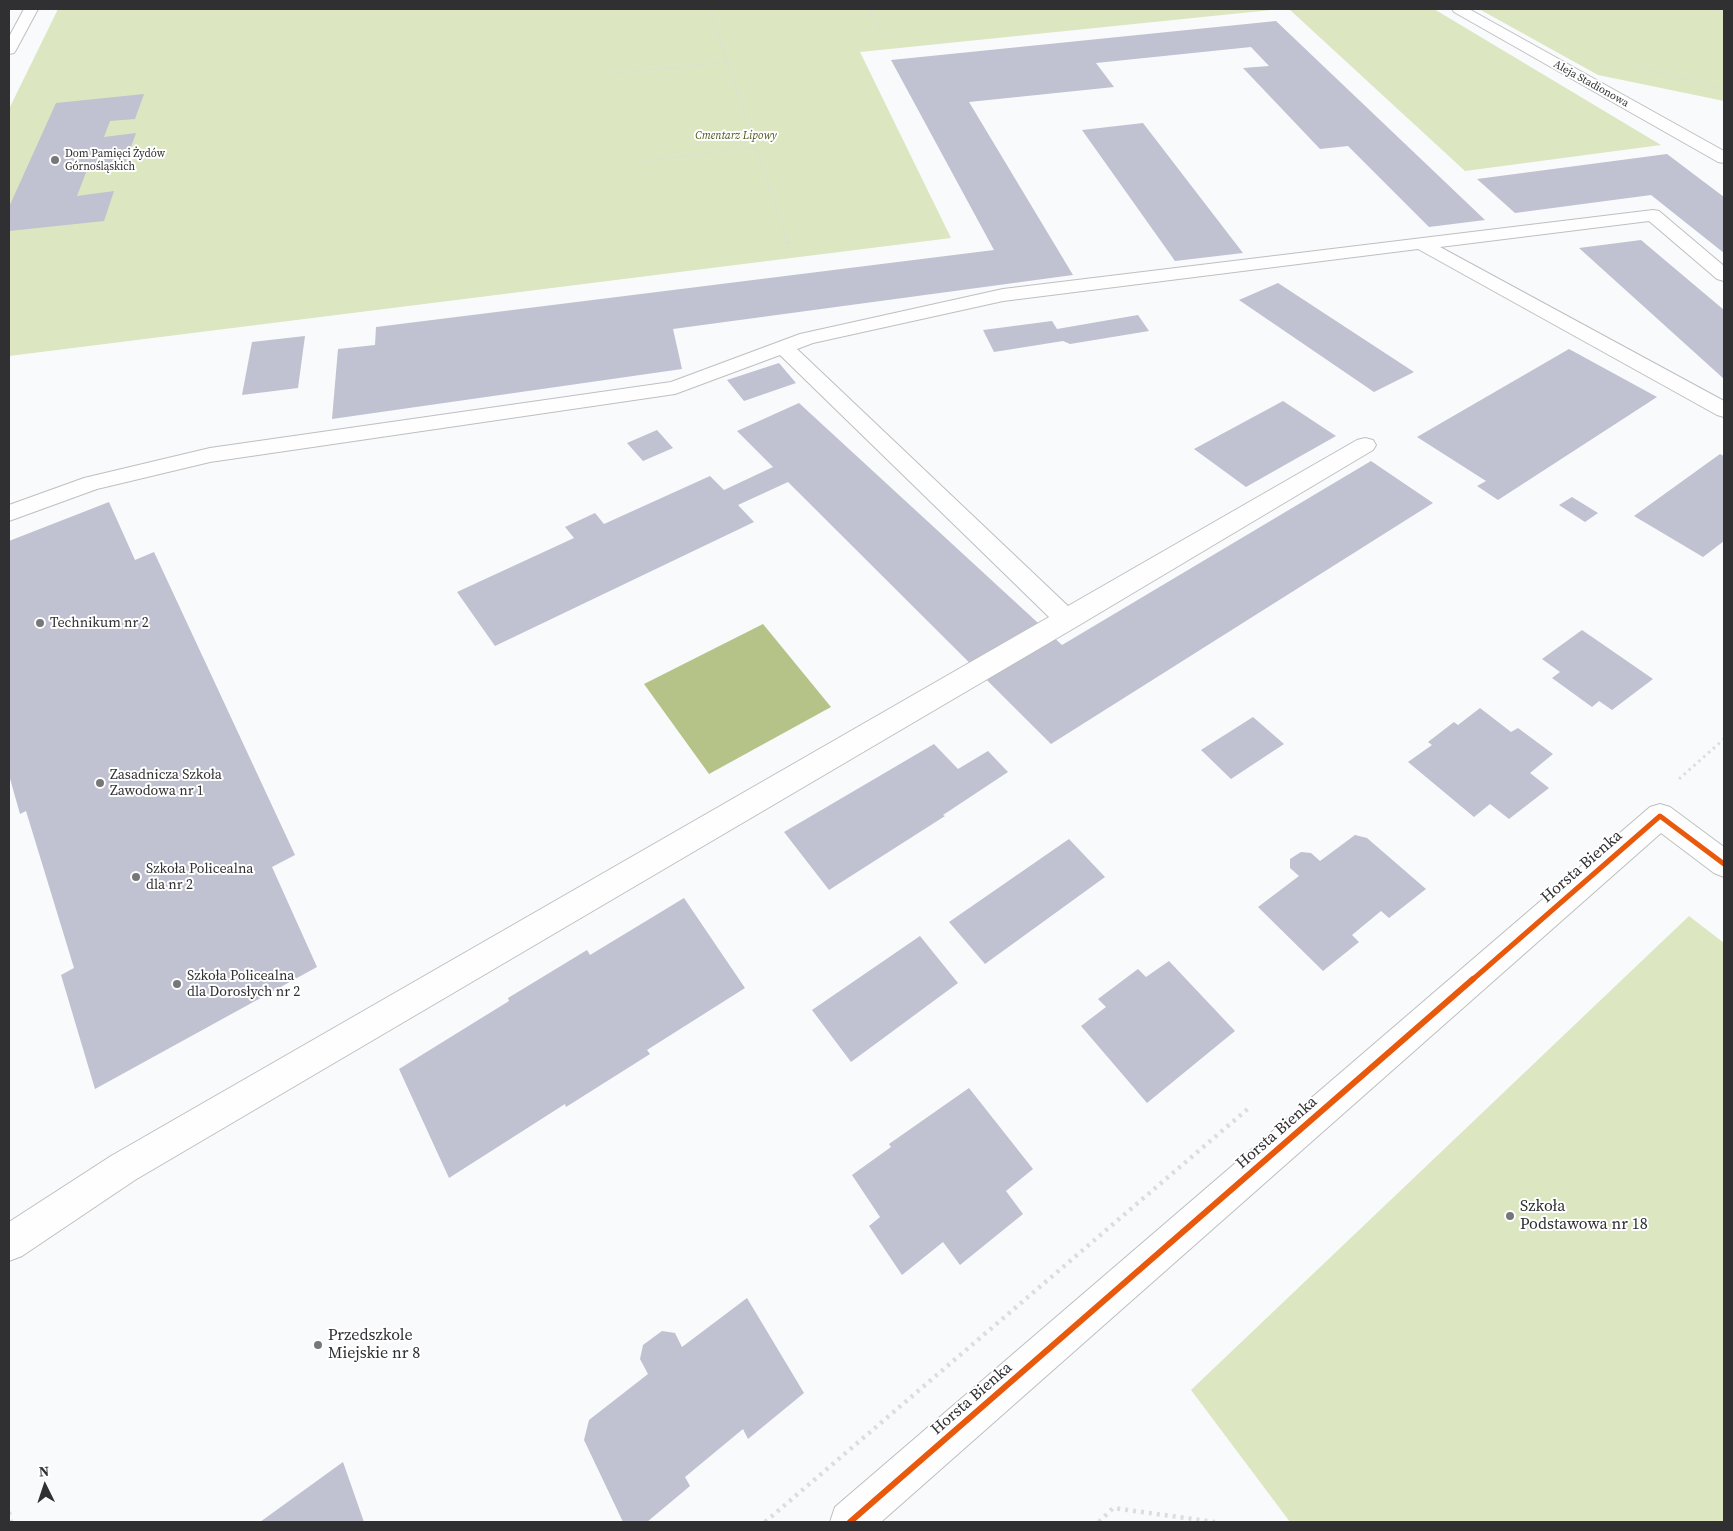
<!DOCTYPE html>
<html>
<head>
<meta charset="utf-8">
<style>
  body { margin:0 }
  #map { position:relative; width:1733px; height:1531px; overflow:hidden; background:#f9fafc; font-family:"Source Serif 4",serif }
  canvas { display:block }
  .frame { position:absolute; inset:0; border:10px solid #303032; pointer-events:none }
  .north { position:absolute; left:20px; top:1461px; width:50px; height:50px; -webkit-text-stroke:4px #fff; paint-order:stroke; rotate:356deg; font-size:14px; font-weight:700; line-height:20px; text-align:center; color:#303032 }
  .north::after { content:''; display:block; margin:auto; width:18px; height:22px; background:#303032; clip-path:polygon(50% 0,100% 100%,50% 72%,0 100%) }
</style>
</head>
<body>
<div id="map">
<canvas width="1733" height="1531"></canvas>
<div class="frame"></div>
<div class="north">N</div>
</div>
<script>
const g = document.querySelector('canvas').getContext('2d');
g.lineJoin = 'round';
function fill(path, color) { g.fillStyle = color; g.fill(path, 'evenodd'); }
const poly = rows => new Path2D(rows.map(r => 'M' + r).join(''));
function stroke(path, color, width, dash) { g.strokeStyle = color; g.lineWidth = width; g.lineCap = dash ? 'butt' : 'round'; g.setLineDash(dash || []); g.stroke(path); }
function label(font, color, halo, rows, align = 'center') {
  g.font = font + ' "Source Serif 4",serif'; g.lineWidth = 4; g.setLineDash([]); g.textBaseline = 'middle'; g.strokeStyle = halo; g.fillStyle = color; for (const [text, x, y, turn = 0] of rows) {
    g.save(); g.translate(x, y); g.rotate((+turn || 0) * Math.PI / 180); g.textAlign = isNaN(turn) ? turn : align; if (halo) g.strokeText(text, 0, 0); g.fillText(text, 0, 0); g.restore();
  }
}
const green = poly([
  [58,9,1281,9,860,52,951,238,9,356,9,109],
  [1289,9,1434,9,1661,145,1465,171],
  [1479,9,1724,9,1724,101,1598,75],
  [1689,916,1724,943,1724,1522,1290,1522,1191,1390]
]);
const water = poly([
  [763,624,831,707,709,774,644,684]
]);
const building = poly([
  [1276,21,1485,220,1429,227,1348,146,1320,149,1243,68,1269,66,1251,47,1096,63,1114,87,969,102,1073,275,673,329,682,369,332,419,338,349,375,345,376,327,994,250,891,60],
  [144,94,135,119,110,121,104,137,136,133,125,163,88,167,77,196,114,191,104,221,9,231,9,207,56,103],
  [1143,123,1243,253,1175,261,1082,130],
  [1667,154,1724,197,1724,253,1651,195,1515,213,1477,179],
  [1641,240,1724,310,1724,379,1579,248],
  [1278,283,1414,372,1374,392,1239,300],
  [1138,315,1149,331,1070,344,1063,341,994,352,983,330,1052,321,1057,329],
  [305,336,298,388,242,395,252,342],
  [1569,349,1657,397,1498,500,1477,486,1486,481,1417,437],
  [779,363,796,383,744,401,727,380],
  [1283,401,1336,436,1246,487,1194,449],
  [799,403,1062,645,1371,461,1433,503,1051,744,788,482,738,505,754,522,495,646,457,592,574,538,565,527,595,513,604,524,710,476,724,490,773,467,737,431],
  [657,430,673,448,643,461,627,443],
  [1720,454,1724,456,1724,541,1703,557,1634,516],
  [1572,497,1598,513,1585,522,1559,505],
  [109,502,135,560,154,552,295,855,272,867,317,967,95,1089,61,975,74,968,26,811,20,814,9,775,9,541],
  [1582,630,1653,679,1612,710,1599,701,1592,707,1552,678,1560,672,1542,659],
  [1480,708,1511,732,1518,728,1553,754,1530,773,1549,788,1509,819,1490,804,1474,817,1408,762,1432,745,1428,742,1454,722,1458,725],
  [1253,717,1284,744,1231,779,1201,750],
  [934,744,958,769,988,751,1008,772,943,815,945,816,829,890,784,832],
  [1355,835,1367,838,1426,889,1389,918,1381,911,1352,935,1359,942,1323,971,1258,907,1299,876,1290,868,1290,859,1301,852,1311,853,1320,861],
  [1069,839,1105,877,985,964,949,922],
  [684,898,745,988,647,1050,650,1054,566,1107,565,1104,449,1178,399,1069,509,1001,508,998,587,950,590,955],
  [920,936,958,983,851,1062,812,1010],
  [1169,961,1235,1031,1147,1103,1081,1026,1106,1007,1098,999,1138,969,1146,977],
  [969,1088,1033,1169,1006,1191,1023,1214,960,1265,943,1242,902,1275,869,1226,880,1217,852,1175,891,1147,889,1144],
  [747,1298,804,1393,748,1439,743,1429,685,1477,690,1486,647,1522,623,1522,584,1440,589,1420,648,1374,640,1359,643,1345,662,1331,675,1333,682,1347],
  [343,1462,364,1522,260,1522]
]);
const pathFar3 = poly([
  [710,9,788,243],
  [869,9,888,40],
  [1711,9,1724,12],
  [1640,68,1724,89],
  [604,74,728,62],
  [642,161,758,147]
]);
const pathFar2 = poly([
  [788,242,791,252]
]);
const pathFar1 = poly([
  [1679,779,1724,739]
]);
const path = poly([
  [9,1512,11,1522],
  [765,1522,1250,1107],
  [1099,1522,1113,1508,1215,1522]
]);
const minor = poly([
  [24,9,38,9,16,50,14,53,9,54,9,37,24,9],
  [1452,9,1469,9,1724,151,1724,163,1718,162,1454,12,1452,9],
  [1653,210,1659,211,1724,266,1724,281,1717,279,1649,221,1440,247,1724,401,1724,417,1717,415,1418,249,1003,301,813,343,797,349,1068,606,1357,440,1365,438,1373,440,1376,445,1373,450,1076,627,135,1180,22,1256,9,1261,9,1222,111,1156,1049,617,780,355,675,394,210,462,97,489,9,521,9,505,84,478,210,448,671,382,800,334,1003,289,1653,210],
  [1660,804,1670,807,1724,847,1724,877,1714,873,1661,833,881,1522,830,1522,835,1507,1650,807,1660,804]
]);
const cyclewayFar1 = poly([
  [1471,981,1660,816,1724,864]
]);
const cycleway = poly([
  [850,1522,1473,979]
]);
const markers = [
  [55,160,5,"#767779"],
  [40,623,5,"#767779"],
  [100,783,5,"#767779"],
  [136,877,5,"#767779"],
  [177,984,5,"#767779"],
  [1510,1216,5,"#767779"],
  [318,1345,5,"#767779"]
];
const farStreetnames = [
  ["Aleja Stadionowa",1591,84,29]
];
const farParknames = [
  ["Cmentarz Lipowy",736,136]
];
const farPoinames = [
  ["Dom Pamięci Żydów",65,154],
  ["Górnośląskich",65,167]
];
const poiNames = [
  ["Technikum nr 2",50,623],
  ["Zasadnicza Szkoła",110,775],
  ["Zawodowa nr 1",110,791],
  ["Szkoła Policealna",146,869],
  ["dla nr 2",146,885],
  ["Szkoła Policealna",187,976],
  ["dla Dorosłych nr 2",187,992]
];
const nearStreetnames = [
  ["Horsta Bienka",1582,867,-41],
  ["Horsta Bienka",1277,1133,-41],
  ["Horsta Bienka",972,1399,-41]
];
const nearPoinames = [
  ["Szkoła",1520,1207],
  ["Podstawowa nr 18",1520,1225],
  ["Przedszkole",328,1336],
  ["Miejskie nr 8",328,1354]
];
fill(green, '#dce6c1');
fill(water, '#b5c388');
fill(building, '#c0c1d1');
stroke(minor, '#bebfc0', 2);
stroke(pathFar3, '#ddd', 2, [1, 2]);
stroke(pathFar2, '#ddd', 2.5, [2, 3]);
stroke(pathFar1, '#ddd', 3, [2.5, 4]);
stroke(path, '#ddd', 4.5, [3, 5]);
fill(minor, '#fefeff');
stroke(cyclewayFar1, '#e8590c', 5);
stroke(cycleway, '#e8590c', 6);
for (const [x, y, r, color] of markers) { const dot = new Path2D(); dot.arc(x, y, r, 0, 2 * Math.PI); g.fillStyle = color; g.fill(dot); stroke(dot, '#fff', 2); }
label('11px', '#303032', '#fff', farStreetnames);
label('italic 11px', '#4b581a', '#fff', farParknames);
label('11px', '#303032', '#fff', farPoinames, 'left');
label('14px', '#303032', '#fff', poiNames, 'left');
label('16px', '#303032', '#fff', nearStreetnames);
label('16px', '#303032', '#fff', nearPoinames, 'left');
</script>
</body>
</html>
